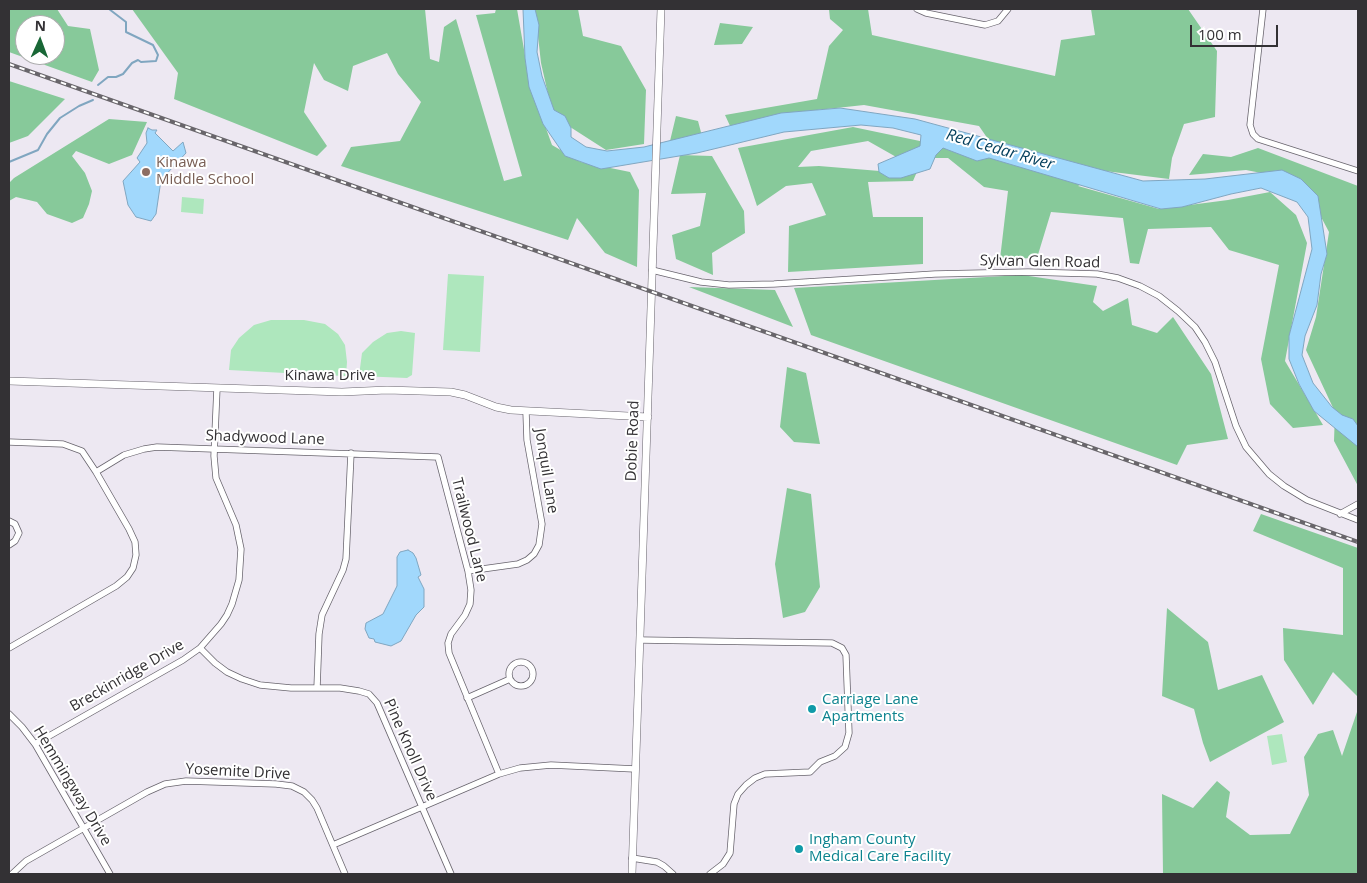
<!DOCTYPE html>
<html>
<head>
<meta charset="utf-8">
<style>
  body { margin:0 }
  #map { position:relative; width:1367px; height:883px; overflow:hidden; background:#ede8f2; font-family:"Open Sans",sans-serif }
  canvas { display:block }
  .frame { position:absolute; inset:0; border:10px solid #333134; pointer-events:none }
  .north { position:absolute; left:15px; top:15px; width:50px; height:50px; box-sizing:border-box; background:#fff; border:1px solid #adadae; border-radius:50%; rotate:2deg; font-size:14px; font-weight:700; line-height:20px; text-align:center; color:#333134 }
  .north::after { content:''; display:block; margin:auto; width:18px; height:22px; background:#196736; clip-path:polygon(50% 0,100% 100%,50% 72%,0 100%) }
  .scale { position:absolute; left:1190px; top:25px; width:88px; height:22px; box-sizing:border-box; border:2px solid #333134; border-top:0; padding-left:6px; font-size:15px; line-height:18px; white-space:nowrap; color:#333134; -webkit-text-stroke:4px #fff; paint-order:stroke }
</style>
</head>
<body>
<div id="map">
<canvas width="1367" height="883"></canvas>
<div class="frame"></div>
<div class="north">N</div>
<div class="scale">100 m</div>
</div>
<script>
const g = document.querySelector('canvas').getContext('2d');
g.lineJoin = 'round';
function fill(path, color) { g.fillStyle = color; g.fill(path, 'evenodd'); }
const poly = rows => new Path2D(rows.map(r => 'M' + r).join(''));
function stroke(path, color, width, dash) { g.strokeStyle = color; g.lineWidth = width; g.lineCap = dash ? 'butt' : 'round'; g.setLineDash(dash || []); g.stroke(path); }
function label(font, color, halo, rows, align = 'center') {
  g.font = font + ' "Open Sans",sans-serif'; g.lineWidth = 4; g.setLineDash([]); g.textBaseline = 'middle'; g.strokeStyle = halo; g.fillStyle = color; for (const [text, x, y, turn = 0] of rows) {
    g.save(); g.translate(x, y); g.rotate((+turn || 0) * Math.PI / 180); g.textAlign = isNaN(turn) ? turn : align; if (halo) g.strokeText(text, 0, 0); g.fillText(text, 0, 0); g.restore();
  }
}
const green = poly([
  [182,197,204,199,203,214,181,212],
  [448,274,484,276,480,352,443,350],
  [271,320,304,320,325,324,338,334,345,345,347,362,346,376,292,374,289,370,285,373,229,370,231,350,239,338,254,325],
  [401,331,415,333,412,375,407,378,359,376,362,353,373,342,387,333],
  [1282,734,1287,762,1272,765,1267,736]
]);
const forest = poly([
  [9,9,57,9,68,26,90,29,99,70,92,82,9,52],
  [25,25,55,25,55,55,25,55],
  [132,9,425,9,430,59,439,62,444,27,456,19,504,181,522,176,476,15,495,13,496,9,517,9,530,84,552,145,581,162,630,172,639,190,637,267,605,253,577,218,568,240,341,166,351,147,400,141,421,102,398,74,387,53,353,66,348,91,324,80,314,63,304,112,327,146,317,156,174,99,178,73],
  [535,9,578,9,583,36,621,46,646,90,644,144,606,150,553,116,541,63],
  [829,9,868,9,872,35,1055,76,1061,40,1095,35,1091,9,1188,9,1217,51,1215,117,1184,124,1172,158,1169,179,1105,171,1078,186,1159,209,1228,200,1270,192,1296,215,1307,243,1285,361,1323,425,1293,428,1270,404,1261,359,1279,265,1229,250,1211,227,1148,229,1139,264,1130,263,1123,218,1051,212,1037,258,1000,259,1008,191,984,187,948,158,898,158,868,141,811,151,798,167,819,166,916,174,913,181,868,182,873,217,923,217,923,264,788,272,789,226,826,215,812,183,786,186,757,206,738,148,853,127,1001,158,979,126,864,105,790,113,731,128,725,115,817,99,829,46,843,30,830,19],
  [720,23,753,27,742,44,714,45],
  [9,81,65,99,28,136,9,143],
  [676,116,698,121,702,136,670,141],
  [109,119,147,122,132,155,109,164,76,151,72,156,85,173,92,191,89,204,83,218,72,223,47,214,37,202,16,197,9,201,9,183,14,178],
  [1258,148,1358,186,1358,486,1334,441,1335,412,1306,350,1316,317,1329,232,1302,181,1246,170,1189,175,1203,154,1231,157],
  [680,155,712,156,744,211,745,233,712,253,713,275,676,259,672,235,700,226,706,193,671,194],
  [1022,275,1097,286,1093,302,1103,311,1128,298,1132,325,1157,333,1173,317,1211,374,1228,439,1187,445,1177,465,811,335,794,288],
  [689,287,775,290,793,327],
  [787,367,806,373,820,444,794,442,780,427],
  [787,488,811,494,820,587,805,612,783,618,775,564],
  [1261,514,1358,548,1358,697,1333,672,1313,705,1284,660,1283,628,1343,635,1343,568,1253,531],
  [1167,608,1208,642,1218,690,1262,675,1284,722,1210,762,1203,743,1194,709,1162,696],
  [1358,709,1358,874,1163,874,1162,794,1193,808,1217,781,1230,792,1226,817,1250,835,1290,834,1309,795,1304,757,1318,734,1333,730,1342,756]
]);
const water = poly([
  [523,9,535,9,539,25,537,52,542,76,554,110,565,116,571,128,571,137,586,147,607,151,644,147,781,113,840,108,915,119,1143,181,1205,179,1282,170,1301,179,1318,196,1327,254,1321,274,1317,305,1305,336,1302,355,1313,383,1332,407,1342,415,1353,419,1358,426,1358,447,1314,411,1299,384,1289,359,1289,336,1312,249,1308,217,1297,202,1261,188,1231,194,1182,207,1161,209,989,158,977,161,943,148,936,155,930,169,901,178,889,178,879,172,878,164,920,146,921,135,893,128,861,125,784,132,697,153,601,169,565,156,543,124,529,87,525,58,523,9],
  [148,128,152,130,157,130,155,133,173,151,183,142,186,153,161,180,156,214,151,221,136,217,128,205,123,181,140,162,137,158,147,143,146,133,148,128],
  [408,550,413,553,416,558,421,575,418,577,424,589,424,607,416,615,401,641,391,646,375,642,374,639,369,638,365,629,366,623,383,614,397,586,397,557,400,552,408,550]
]);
const stream = poly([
  [98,85,108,77,116,77,123,74,132,63,138,60,141,62,156,61,158,55,153,45,126,32,126,22,109,9],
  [9,162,38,150,47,134,60,118,79,106,93,100]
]);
const minor = poly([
  [917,9,926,13,985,25,998,21,1008,9],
  [1263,9,1250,125,1253,134,1258,139,1358,171],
  [652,270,701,282,729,285,774,284,935,274,1028,272,1097,274,1118,278,1140,286,1159,296,1178,311,1195,327,1205,342,1215,362,1236,426,1246,447,1269,474,1284,486,1307,500,1358,520],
  [9,442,63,444,82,451,96,472,129,529,135,542,136,555,133,568,127,577,116,586,9,648],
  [96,472,124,455,144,449,157,447,438,457,468,571,471,590,470,604,465,615,451,634,448,643,449,653,499,774],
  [1340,514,1358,504],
  [9,521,15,524,19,533,15,541,9,545],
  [468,571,518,564,527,560,534,554,539,545,542,524,527,440,526,412],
  [640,640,832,643,842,648,846,655,849,733,845,747,835,756,820,762,810,772,765,774,755,778,746,785,738,794,734,804,730,853,723,864,710,874],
  [200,648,215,663,227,672,242,679,260,685,291,688,340,688,359,691,369,694,377,703,451,874],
  '509 674a12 12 0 1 1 24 0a12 12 0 1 1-24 0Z',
  [317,688,319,634,322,615,343,570,346,559,351,453],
  [467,698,510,679],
  [9,714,22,727,35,744,110,874],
  [35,744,183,660,200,648,221,624,227,615,232,604,239,580,241,549,236,525,216,478,214,456,217,388],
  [333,845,499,774,520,768,551,765,635,769],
  [632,858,657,862,664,866,673,874],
  [12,874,26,861,147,792,165,784,186,781,276,784,292,786,304,792,312,800,317,808,345,874]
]);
const tertiary = poly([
  [9,381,342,392,387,390,451,392,465,395,496,407,511,410,648,417],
  [632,874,661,9]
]);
const rail = poly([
  [9,64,1358,542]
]);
const markers = [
  [146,172,5,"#8d6e63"],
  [812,709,5,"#0f9aa8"],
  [799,849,5,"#0f9aa8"]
];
const educationNames = [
  ["Kinawa",156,163],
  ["Middle School",156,180]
];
const streetNames = [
  ["Sylvan Glen Road",1040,262,1],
  ["Kinawa Drive",330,376],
  ["Shadywood Lane",265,438,2],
  ["Dobie Road",633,441,-88],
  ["Jonquil Lane",546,471,81],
  ["Trailwood Lane",469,530,76],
  ["Breckinridge Drive",127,676,-30],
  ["Pine Knoll Drive",410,750,66],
  ["Yosemite Drive",238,772,3],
  ["Hemmingway Drive",72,786,59]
];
const cultureNames = [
  ["Carriage Lane",822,700],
  ["Apartments",822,717],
  ["Ingham County",809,840],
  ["Medical Care Facility",809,857]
];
const waterNames = [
  ["Red Cedar River",1000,150,16]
];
fill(green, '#aee7bd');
fill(forest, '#87c99a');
fill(water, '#a1d8fc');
stroke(water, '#80a6c0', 1);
stroke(stream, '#80a6c0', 2);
stroke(minor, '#68646d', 7);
stroke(tertiary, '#68646d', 8);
stroke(minor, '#fff', 5.5);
stroke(tertiary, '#fff', 7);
stroke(rail, '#69666b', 4);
stroke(rail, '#fff', 2, [5.5]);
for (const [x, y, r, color] of markers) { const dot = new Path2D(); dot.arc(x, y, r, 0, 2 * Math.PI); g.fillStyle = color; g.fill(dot); stroke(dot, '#fff', 2); }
label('15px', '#785e54', '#fff', educationNames, 'left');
label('15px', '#333134', '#fff', streetNames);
label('15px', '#0d838f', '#fff', cultureNames, 'left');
label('italic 16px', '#013d5b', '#fff', waterNames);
</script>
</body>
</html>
